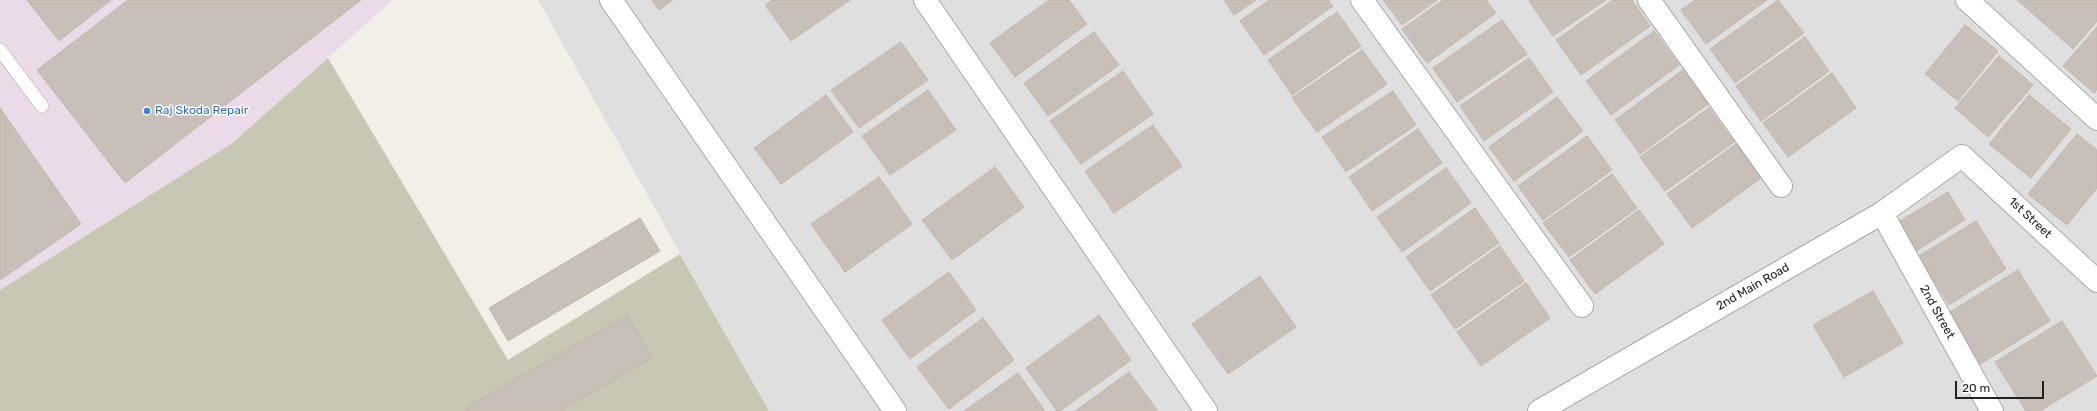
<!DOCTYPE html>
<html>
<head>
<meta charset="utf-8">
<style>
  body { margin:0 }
  #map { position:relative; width:2097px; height:411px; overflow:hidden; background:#f2efe9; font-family:Rubik,sans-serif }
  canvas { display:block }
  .scale { position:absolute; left:1955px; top:381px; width:89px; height:18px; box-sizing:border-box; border:2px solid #222; border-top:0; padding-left:5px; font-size:12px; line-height:14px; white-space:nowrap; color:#222; -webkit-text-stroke:3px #fff; paint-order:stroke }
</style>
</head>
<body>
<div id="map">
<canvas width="2097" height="411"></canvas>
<div class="scale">20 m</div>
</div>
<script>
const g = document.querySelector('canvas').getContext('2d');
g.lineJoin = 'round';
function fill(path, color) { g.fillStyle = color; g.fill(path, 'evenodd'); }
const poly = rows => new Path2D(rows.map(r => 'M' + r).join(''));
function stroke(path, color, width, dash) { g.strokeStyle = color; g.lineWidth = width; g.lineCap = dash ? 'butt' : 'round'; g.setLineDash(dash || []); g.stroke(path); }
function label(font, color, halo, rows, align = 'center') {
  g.font = font + ' Rubik,sans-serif'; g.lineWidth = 3; g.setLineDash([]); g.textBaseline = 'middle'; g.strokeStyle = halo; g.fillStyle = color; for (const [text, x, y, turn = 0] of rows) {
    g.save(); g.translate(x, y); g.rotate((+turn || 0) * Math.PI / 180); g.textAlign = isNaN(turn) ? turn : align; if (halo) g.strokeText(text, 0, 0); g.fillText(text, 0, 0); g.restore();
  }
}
const residential = poly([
  [538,0,2097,0,2097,411,769,411]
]);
const industrial = poly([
  [0,0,393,0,231,144,0,290]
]);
const construction = poly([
  [328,58,508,360,680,254,769,411,0,411,0,290,231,144]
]);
const building = poly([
  [27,0,111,0,59,41,27,0],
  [128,0,361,0,125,183,37,70,128,0],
  [652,0,673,0,659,10,652,0],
  [772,0,850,0,791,41,765,5,772,0],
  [1049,0,1069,0,1087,24,1015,77,990,43,1049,0],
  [1224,0,1256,0,1234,15,1224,0],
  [1269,0,1328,0,1333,6,1264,55,1240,21,1269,0],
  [1383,0,1437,0,1402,25,1383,0],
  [1443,0,1486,0,1496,13,1427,63,1402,29,1443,0],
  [1531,0,1606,0,1553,36,1529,1,1531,0],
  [1613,0,1632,0,1650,26,1581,75,1556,40,1613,0],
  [1695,0,1767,0,1706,44,1681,10,1695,0],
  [1778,0,1804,33,1735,83,1710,49,1778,0],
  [2017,0,2097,0,2097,21,2073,49,2017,0],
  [1337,12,1361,46,1292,95,1268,60,1337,12],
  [1502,20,1527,54,1457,102,1433,68,1502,20],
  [1965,25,1998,51,1958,101,1925,74,1965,25],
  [2097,27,2097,89,2094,93,2063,66,2097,27],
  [1654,31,1679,65,1611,115,1586,81,1654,31],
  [1094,32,1119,65,1048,116,1024,83,1094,32],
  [1805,37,1829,71,1761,121,1736,86,1805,37],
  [901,42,928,80,859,128,831,90,901,42],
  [1362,50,1387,84,1317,132,1292,98,1362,50],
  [1999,56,2033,85,1988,137,1955,108,1999,56],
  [1529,58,1553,92,1484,141,1460,106,1529,58],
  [1683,70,1708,104,1640,154,1615,120,1683,70],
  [1123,71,1153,114,1081,164,1050,121,1123,71],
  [1832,73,1856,108,1788,157,1763,123,1832,73],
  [928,90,956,130,890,175,862,136,928,90],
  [1393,91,1416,125,1346,172,1322,137,1393,91],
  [826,95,853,132,781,184,754,148,826,95],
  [2029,95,2071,129,2031,178,1989,144,2029,95],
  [1557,97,1583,131,1514,181,1489,147,1557,97],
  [0,108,81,224,0,280,0,108],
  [1709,108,1734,142,1665,191,1640,157,1709,108],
  [1153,125,1182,166,1114,213,1085,171,1153,125],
  [1418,129,1442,163,1372,211,1349,177,1418,129],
  [2077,134,2097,150,2097,188,2067,225,2028,194,2077,134],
  [1587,136,1612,170,1543,220,1518,186,1587,136],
  [1736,144,1761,178,1692,228,1667,194,1736,144],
  [995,167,1024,207,952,260,922,220,995,167],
  [1446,168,1471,203,1402,252,1377,217,1446,168],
  [1612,174,1637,208,1569,257,1543,223,1612,174],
  [879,177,912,224,845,272,811,224,879,177],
  [1948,192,1965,220,1913,253,1895,224,1948,192],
  [1475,208,1499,243,1430,291,1406,257,1475,208],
  [1639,210,1664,244,1595,294,1570,260,1639,210],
  [640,218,660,251,508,341,489,308,640,218],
  [1976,221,2006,269,1949,305,1919,256,1976,221],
  [1500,246,1524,281,1455,329,1431,295,1500,246],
  [2018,270,2050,321,1977,366,1945,315,2018,270],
  [949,272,976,310,910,359,882,320,949,272],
  [1260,276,1296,327,1228,374,1192,324,1260,276],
  [1526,283,1550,318,1481,366,1457,332,1526,283],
  [1873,291,1903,343,1844,377,1813,325,1873,291],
  [627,315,652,358,560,411,469,411,467,407,627,315],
  [1099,315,1131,360,1060,411,1057,411,1026,368,1099,315],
  [983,318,1014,360,949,409,917,367,983,318],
  [2062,321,2097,376,2040,411,2026,411,1995,362,2062,321],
  [1129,372,1158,411,1075,411,1129,372],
  [1018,373,1045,411,964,411,1018,373]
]);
const lane = poly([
  [0,50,42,106]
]);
const street = poly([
  [611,0,895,411],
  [925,0,1206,411],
  [1362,0,1582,306],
  [1649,0,1781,186],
  [1967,0,2097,119],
  [1882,213,1992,411],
  [1539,411,1882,213,1962,156,2097,281]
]);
const markers = [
  [147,111,4,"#3f7fe0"]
];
const shopNames = [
  ["Raj Skoda Repair",155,111]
];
const streetNames = [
  ["1st Street",2030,218,43],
  ["2nd Main Road",1753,287,-30],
  ["2nd Street",1937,312,61]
];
fill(residential, '#e0dfdf');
fill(industrial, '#ebdbe8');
fill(construction, '#c7c7b4');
fill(building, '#c7bfb8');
stroke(building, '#c4b6ab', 1);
stroke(lane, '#a9a9a9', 14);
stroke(street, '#a9a9a9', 24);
stroke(lane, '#fff', 13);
stroke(street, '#fff', 22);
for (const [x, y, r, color] of markers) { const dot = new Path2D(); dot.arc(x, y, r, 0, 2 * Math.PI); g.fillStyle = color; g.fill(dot); stroke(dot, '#fff', 1.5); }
label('12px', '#366cbe', '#fff', shopNames, 'left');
label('12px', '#222', '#fff', streetNames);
</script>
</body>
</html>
